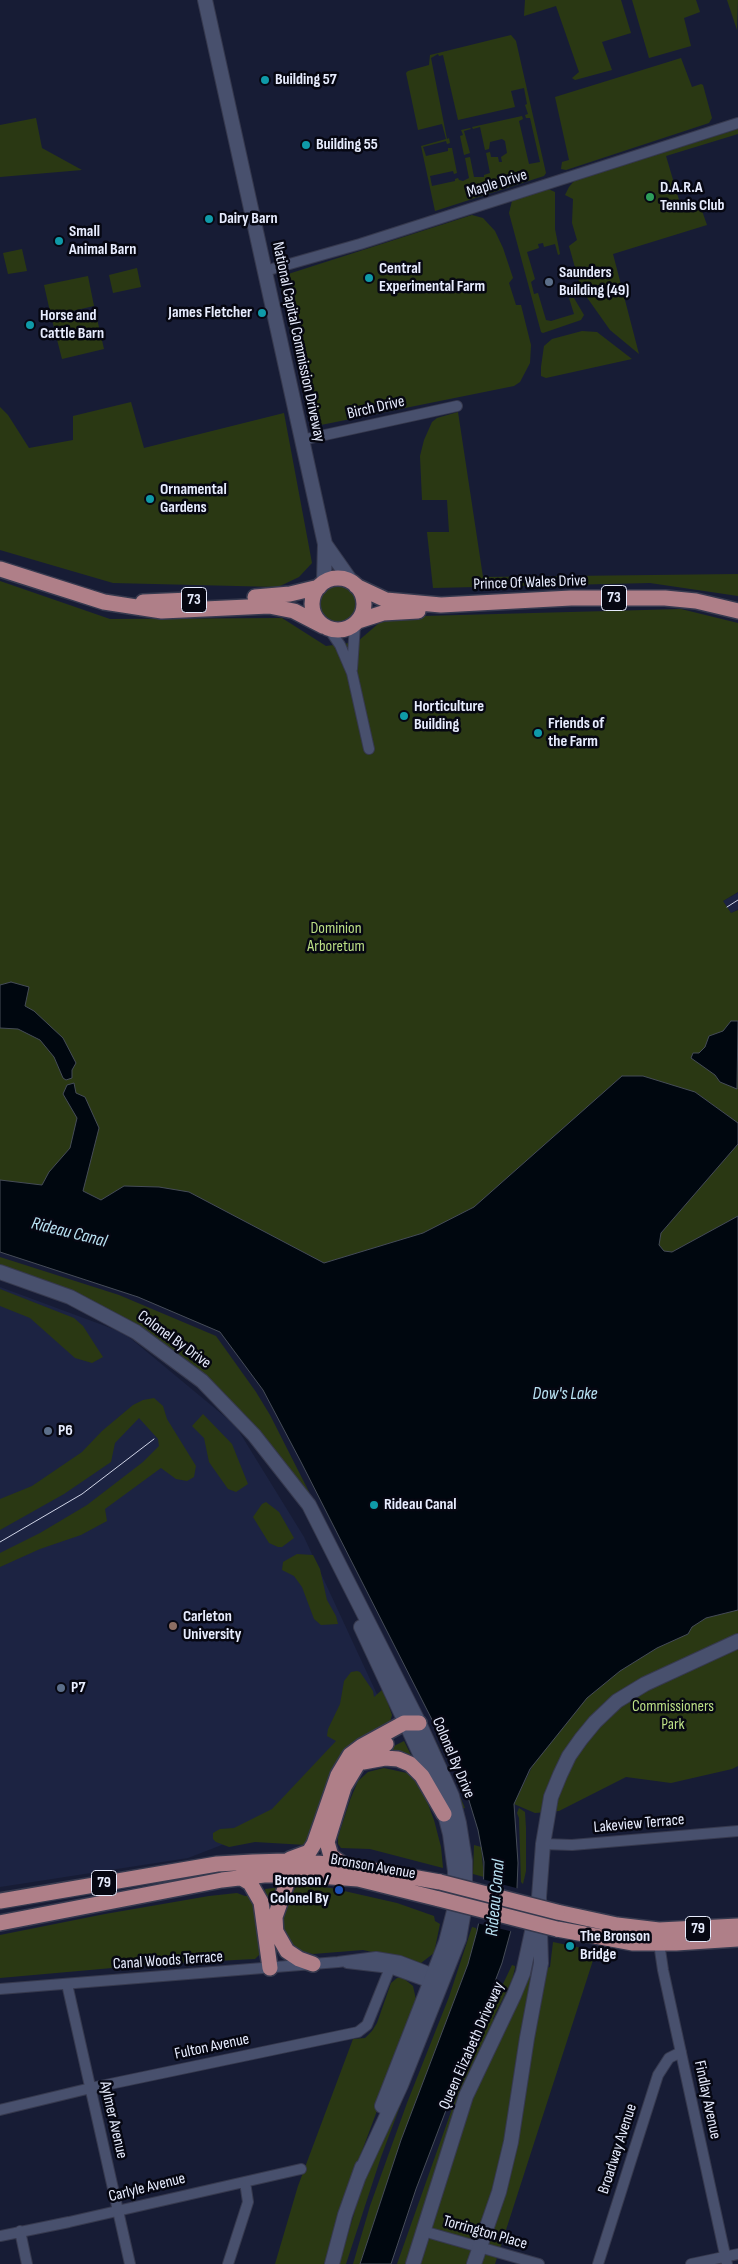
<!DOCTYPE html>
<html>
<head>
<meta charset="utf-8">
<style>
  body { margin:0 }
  canvas { display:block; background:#171c35 }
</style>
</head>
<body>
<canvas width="738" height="2264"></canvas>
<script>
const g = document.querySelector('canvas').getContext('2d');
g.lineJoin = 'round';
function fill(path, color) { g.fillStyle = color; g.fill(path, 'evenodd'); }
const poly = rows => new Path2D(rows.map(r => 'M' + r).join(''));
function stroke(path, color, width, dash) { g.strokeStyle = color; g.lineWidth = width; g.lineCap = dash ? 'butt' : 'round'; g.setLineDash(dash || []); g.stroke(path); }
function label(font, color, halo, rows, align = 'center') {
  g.font = font + ' "Sofia Sans Condensed",sans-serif'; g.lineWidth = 5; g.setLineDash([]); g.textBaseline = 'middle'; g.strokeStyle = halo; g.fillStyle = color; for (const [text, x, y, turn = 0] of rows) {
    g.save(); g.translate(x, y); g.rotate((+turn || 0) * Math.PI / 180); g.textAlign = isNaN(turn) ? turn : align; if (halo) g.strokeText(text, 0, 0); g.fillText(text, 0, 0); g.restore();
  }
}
const built = poly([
  [738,893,738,909,731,913,723,901],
  [0,1287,124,1333,235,1425,304,1537,387,1716,250,1834,188,1858,0,1887]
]);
const green = poly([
  [525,0,621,0,631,33,602,42,612,70,575,80,572,78,579,72,556,6,524,16],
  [632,0,696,0,700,12,684,18,691,46,649,58],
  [727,0,738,0,737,30],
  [511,35,516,41,546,173,544,176,435,211,421,146,446,139,442,124,418,130,406,73,408,71,429,65,430,55],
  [438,54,439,56,443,55,458,120,515,107,511,91,524,88,527,104,525,105,528,114,525,115,526,118,530,118,540,162,529,164,519,121,523,119,522,116,472,127,473,129,480,127,485,150,489,149,490,142,502,139,505,141,507,153,501,157,502,162,499,162,498,157,491,157,490,152,486,153,490,173,484,175,484,177,474,177,470,157,465,158,469,178,463,181,459,180,458,178,455,179,455,181,432,186,430,176,453,171,454,174,457,173,452,148,448,148,448,151,426,156,423,147,446,141,447,144,450,143,449,138,447,139,431,58],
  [681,58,692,87,701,84,703,85,712,118,709,123,566,170,561,169,562,162,569,160,555,97],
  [36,118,42,148,82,170,0,177,0,125],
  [470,128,471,129,464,131,470,153,464,155,460,136,463,135,461,130],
  [738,129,738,134,666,156,682,210,700,205,707,225,613,254,639,354,610,330,581,289,569,246,577,240,572,223,573,199,565,195,569,187,574,181],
  [548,189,555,192,555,229,560,254,558,255,555,244,544,247,543,243,538,244,539,248,527,252,535,279,531,282,534,294,538,293,546,320,551,321,574,314,569,298,574,298,584,315,581,320,543,333,541,332,509,213,512,201],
  [472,215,483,218,495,231,503,248,513,278,509,283,516,305,521,305,531,345,530,363,520,382,514,386,311,427,280,283,282,276],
  [22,249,27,271,8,274,3,253],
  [137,268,141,287,113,293,109,275],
  [88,276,94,306,51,316,44,285],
  [95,310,104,349,62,359,52,320],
  [582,331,597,332,632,359,546,378,541,376,541,367,544,346,552,339],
  [131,402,144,448,284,413,312,563,299,577,278,587,113,583,0,550,0,407,8,415,29,448,73,440,73,416],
  [458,412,483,577,738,574,738,596,650,583,433,588,427,532,449,532,447,500,422,500,420,456,424,440,432,422,437,418],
  [0,581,110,619,282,618,326,646,357,642,386,617,681,609,738,623,738,892,723,901,731,913,738,910,738,1123,695,1092,622,1076,474,1207,423,1233,324,1263,189,1192,124,1186,101,1200,83,1191,0,1180],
  '317 605a20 20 0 1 1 40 0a20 20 0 1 1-40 0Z',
  [738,1144,738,1216,672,1252,664,1251,659,1245,661,1233],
  [0,1257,119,1295,216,1336,256,1392,270,1415,439,1748,465,1808,459,1809,300,1484,277,1454,245,1415,209,1379,162,1343,108,1309,62,1287,0,1266],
  [0,1289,74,1318,83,1326,103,1357,92,1363,75,1358,30,1318,0,1306],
  [154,1398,163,1406,167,1419,196,1466,194,1477,187,1481,176,1479,161,1468,105,1509,107,1521,81,1535,40,1549,0,1567,0,1553,40,1533,87,1505,143,1462,159,1446,158,1439,139,1418,115,1443,111,1462,64,1494,0,1530,0,1499,32,1486,82,1452,102,1431,133,1405,143,1400],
  [203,1414,232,1444,248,1484,236,1492,228,1489,209,1462,204,1438,192,1426],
  [266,1502,279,1512,294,1538,282,1547,278,1547,269,1543,253,1517,262,1504],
  [297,1554,313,1555,320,1569,327,1600,336,1616,338,1624,321,1625,314,1619,302,1587,294,1576,282,1570,283,1562],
  [738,1610,738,1766,732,1769,671,1783,626,1777,559,1811,535,1813,514,1804,533,1765,587,1698,620,1671,657,1648,688,1634,692,1627,706,1618],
  [357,1671,360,1672,373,1691,374,1697,383,1689,392,1715,390,1722,306,1845,255,1842,229,1847,216,1842,213,1839,213,1833,220,1829,234,1828,272,1809,336,1741,327,1736,328,1729,340,1704,344,1681,351,1672],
  [404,1741,415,1763,376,1755],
  [384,1768,407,1773,415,1781,426,1799,434,1820,441,1847,443,1868,370,1849,341,1848,338,1844,338,1837,350,1800,358,1781,368,1772],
  [519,1808,525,1812,526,1828,526,1871,523,1884,521,1882,519,1818,517,1813],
  [474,1845,481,1847,484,1877,473,1874],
  [313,1886,331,1888,397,1903,434,1916,435,1921,440,1924,434,1953,421,1963,363,1950,313,1954,297,1950,290,1945,282,1930,282,1918,289,1898,296,1887],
  [282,1887,269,1921,265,1889],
  [237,1893,245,1896,253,1896,260,1954,255,1959,157,1964,0,1978,0,1935,105,1914,209,1896],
  [472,1927,476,1928,477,1931,468,1964,401,2140,360,2264,353,2264,370,2206,407,2103,449,1997],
  [553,1942,596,1951,495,2264,479,2264,547,1968,550,1967],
  [512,1965,515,1966,515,1968,512,1980,493,2019,497,2022,409,2264,397,2264,464,2075,493,2005],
  [531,1966,535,1966,504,2149,494,2192,469,2264,419,2264,463,2126,483,2072,518,2003],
  [397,1978,403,1978,413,1986,417,2004,350,2183,326,2264,275,2264,298,2186,353,2039,365,2038,372,2031,377,2023,391,1983],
  [411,2077,381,2157,346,2264,339,2264,365,2177]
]);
const water = poly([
  [11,982,29,987,25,1006,34,1011,63,1038,76,1063,72,1070,72,1078,66,1080,63,1078,54,1057,40,1040,18,1029,0,1028,0,985,11,982],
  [731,1021,738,1021,737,1089,720,1082,715,1075,691,1058,693,1053,699,1053,705,1047,709,1036,723,1031,731,1021],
  [622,1076,643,1076,695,1092,738,1123,738,1144,661,1233,659,1245,664,1251,672,1252,738,1216,738,1610,706,1618,692,1627,688,1634,657,1648,620,1671,587,1698,530,1769,514,1804,518,1863,516,1912,502,1963,416,2189,391,2264,360,2264,401,2140,468,1964,477,1931,483,1902,484,1862,478,1830,467,1794,452,1759,301,1462,263,1390,220,1332,138,1297,0,1252,0,1180,42,1185,49,1172,70,1148,77,1118,63,1094,67,1085,74,1083,76,1093,85,1097,99,1128,83,1191,101,1200,124,1186,159,1187,189,1192,324,1263,423,1233,474,1207,622,1076]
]);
const pier = poly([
  [482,1879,520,1889,519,1912,514,1932,476,1923]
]);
const street = poly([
  [265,271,360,244,738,123],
  [302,440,457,406],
  [329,629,340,645,352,673,369,749],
  [352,669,355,625],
  [543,1844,572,1845,738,1831],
  [659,1943,663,1970,727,2264],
  [347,1963,390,1968,431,1983,436,1983],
  [67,1984,130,2264],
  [0,1989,338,1962,376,1957,400,1961,434,1974,439,1978],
  [0,2110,91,2088,358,2032,367,2025,390,1968],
  [20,2231,27,2264],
  [423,2231,539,2264],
  [0,2236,69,2222,301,2169],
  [228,2264,248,2202,245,2182],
  [598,2264,658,2075,669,2058,681,2052],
  [691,2264,738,2254]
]);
const secondary = poly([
  [205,0,325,544,324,582],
  [325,544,351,581],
  [0,1272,70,1297,136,1332,202,1381,254,1435,309,1505,419,1723,452,1796,459,1823,465,1861,465,1905,459,1939,401,2085,359,2176],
  [361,1627,441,1799,450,1834,455,1871,454,1911,446,1942,382,2106],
  [332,2264,345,2215,362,2167],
  [413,2264,466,2096,514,1995,523,1973,535,1918],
  [474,2264,499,2192,511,2142,527,2038,541,1963,539,1897,543,1844,551,1797,560,1775,569,1756,581,1739,595,1722,617,1701,645,1684,738,1641]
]);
const primary = poly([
  [0,569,104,602,162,611,269,606,294,611,323,626],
  '312 604a26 26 0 1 1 52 0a26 26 0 1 1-52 0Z',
  [356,586,386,600,441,605,571,598,665,598,696,601,738,611],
  [255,597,290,594,319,587],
  [143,602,190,600],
  [358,621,383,613,418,611],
  [363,1762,385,1758,398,1759,410,1764,422,1776,444,1814],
  [290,1859,309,1852,314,1844,338,1775,350,1755,362,1746,404,1723,419,1723],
  [344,1865,331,1856,327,1842,344,1787,359,1762,386,1744],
  [240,1877,250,1883,261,1902,270,1968],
  [0,1901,217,1864,253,1862,286,1861,344,1865,440,1882],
  [557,1912,617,1925,659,1930,738,1926],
  [0,1923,222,1880,264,1875,305,1875,358,1879,439,1899],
  [557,1929,633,1943,676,1943,738,1939],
  [275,1930,287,1951,299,1959,313,1964],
  [276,1936,275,1917,290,1874]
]);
const tram = poly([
  [727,907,738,900],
  [0,1542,82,1494,154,1439]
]);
const primaryBridge = poly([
  [440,1882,557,1912],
  [439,1899,557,1929]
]);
const markers = [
  [265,80,5,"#0f9aa8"],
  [306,145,5,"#0f9aa8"],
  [650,197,5,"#2e9e5b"],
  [209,219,5,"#0f9aa8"],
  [59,241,5,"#0f9aa8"],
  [369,278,5,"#0f9aa8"],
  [549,282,5,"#5c6f8a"],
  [262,313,5,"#0f9aa8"],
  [30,325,5,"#0f9aa8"],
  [150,499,5,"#0f9aa8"],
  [404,716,5,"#0f9aa8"],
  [538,733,5,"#0f9aa8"],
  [48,1431,5,"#5c6f8a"],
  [374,1505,5,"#0f9aa8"],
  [173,1626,5,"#8d6e63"],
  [61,1688,5,"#5c6f8a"],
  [339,1890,5,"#1a4fb4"],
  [570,1946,5,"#0f9aa8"]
];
const shields = [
  [614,598,25],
  [194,600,25],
  [104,1883,25],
  [698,1929,25]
];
const shieldNames = [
  ["73",614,598],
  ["73",194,600],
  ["79",104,1883],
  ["79",698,1929]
];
const poiNames = [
  ["Building 57",275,80],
  ["Building 55",316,145],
  ["D.A.R.A",660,188],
  ["Tennis Club",660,206],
  ["Dairy Barn",219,219],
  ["Small",69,232],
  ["Animal Barn",69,250],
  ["Central",379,269],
  ["Experimental Farm",379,287],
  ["Saunders",559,273],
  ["Building (49)",559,291],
  ["James Fletcher",252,313,"right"],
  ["Horse and",40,316],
  ["Cattle Barn",40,334],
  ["Ornamental",160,490],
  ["Gardens",160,508],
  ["Horticulture",414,707],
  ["Building",414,725],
  ["Friends of",548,724],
  ["the Farm",548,742],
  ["P6",58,1431],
  ["Rideau Canal",384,1505],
  ["Carleton",183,1617],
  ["University",183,1635],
  ["P7",71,1688],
  ["Bronson /",329,1881,"right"],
  ["Colonel By",329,1899,"right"],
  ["The Bronson",580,1937],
  ["Bridge",580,1955]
];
const streetNames = [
  ["Maple Drive",497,184,-17],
  ["National Capital Commission Driveway",298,342,78],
  ["Birch Drive",376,408,-13],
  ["Prince Of Wales Drive",530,583,-2],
  ["Colonel By Drive",174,1340,36],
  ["Colonel By Drive",453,1758,67],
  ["Lakeview Terrace",639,1824,-5],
  ["Bronson Avenue",373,1867,10],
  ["Canal Woods Terrace",168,1961,-4],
  ["Queen Elizabeth Driveway",472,2046,-66],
  ["Fulton Avenue",212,2047,-12],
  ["Findlay Avenue",707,2100,78],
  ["Aylmer Avenue",113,2120,77],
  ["Broadway Avenue",618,2149,-72],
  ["Carlyle Avenue",147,2188,-14],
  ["Torrington Place",485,2233,16]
];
const parkNames = [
  ["Dominion",336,929],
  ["Arboretum",336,947],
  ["Commissioners",673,1707],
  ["Park",673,1725]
];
const waterNames = [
  ["Rideau Canal",69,1233,14],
  ["Dow's Lake",565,1394],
  ["Rideau Canal",496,1898,-85]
];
fill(built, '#1c2342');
fill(green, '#2a3813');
fill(water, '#00070f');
stroke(water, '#454c57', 1);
fill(pier, '#171c35');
stroke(street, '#36394e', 12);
stroke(secondary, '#36394e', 16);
stroke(primary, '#36394e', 18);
stroke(street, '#48506d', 10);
stroke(secondary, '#48506d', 14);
stroke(primary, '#af7f88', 15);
stroke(tram, '#cfd4e7', 1);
stroke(primaryBridge, '#36394e', 18, []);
stroke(primaryBridge, '#af7f88', 15);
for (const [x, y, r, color] of markers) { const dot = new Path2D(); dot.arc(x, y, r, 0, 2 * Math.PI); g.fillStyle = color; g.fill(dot); stroke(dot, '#060712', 2); }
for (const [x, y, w] of shields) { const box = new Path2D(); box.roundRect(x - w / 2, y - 12.5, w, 25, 4); g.fillStyle = '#060712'; g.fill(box); stroke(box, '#e7ecfe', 1); }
label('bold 15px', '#e7ecfe', null, shieldNames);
label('bold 16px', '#e7ecfe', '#060712', poiNames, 'left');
label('16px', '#e7ecfe', '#060712', streetNames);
label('16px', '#bbdf85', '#060712', parkNames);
label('italic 18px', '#b9e2f3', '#060712', waterNames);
</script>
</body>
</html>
